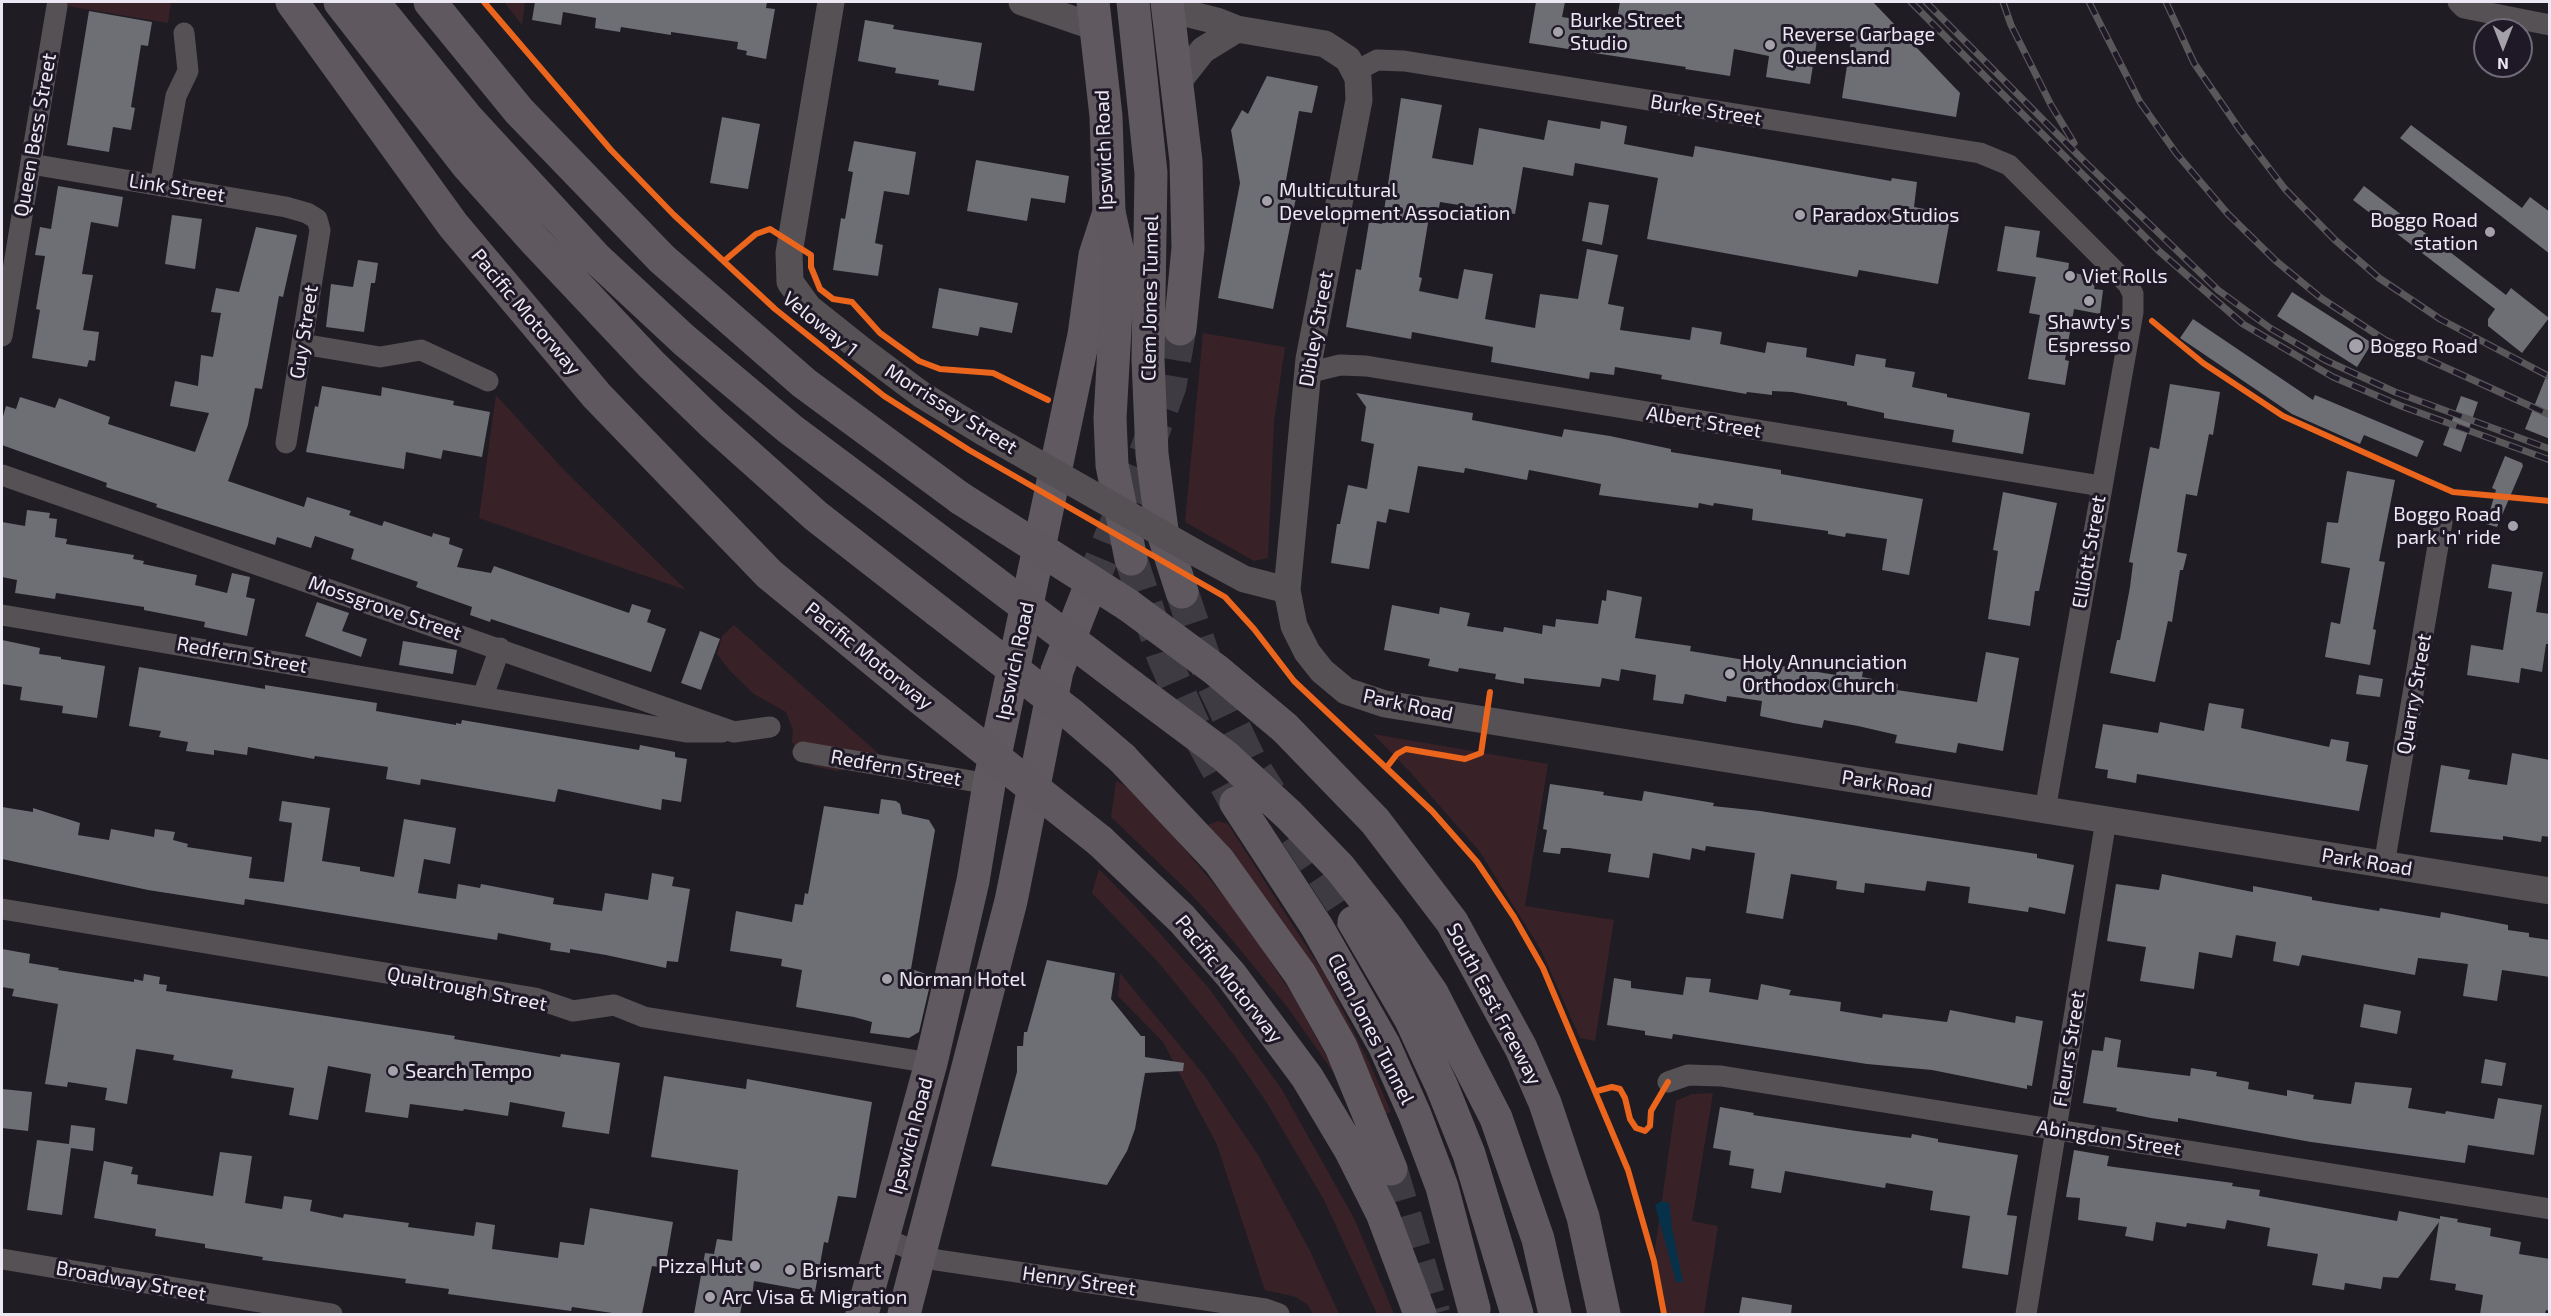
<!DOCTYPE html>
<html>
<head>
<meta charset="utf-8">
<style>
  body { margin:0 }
  #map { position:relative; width:2551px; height:1316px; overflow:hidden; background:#1f1c24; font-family:"Exo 2",sans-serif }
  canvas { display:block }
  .frame { position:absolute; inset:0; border:3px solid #ece8f3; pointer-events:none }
  .north { position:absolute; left:2473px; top:18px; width:60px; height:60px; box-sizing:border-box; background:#1f1827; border:2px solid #716b79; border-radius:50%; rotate:180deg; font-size:16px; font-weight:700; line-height:24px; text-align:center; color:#ece8f3 }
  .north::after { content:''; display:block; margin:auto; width:21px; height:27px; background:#a4a1ab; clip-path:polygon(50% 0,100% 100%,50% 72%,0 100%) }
</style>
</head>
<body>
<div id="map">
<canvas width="2551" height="1316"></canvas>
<div class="frame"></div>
<div class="north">N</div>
</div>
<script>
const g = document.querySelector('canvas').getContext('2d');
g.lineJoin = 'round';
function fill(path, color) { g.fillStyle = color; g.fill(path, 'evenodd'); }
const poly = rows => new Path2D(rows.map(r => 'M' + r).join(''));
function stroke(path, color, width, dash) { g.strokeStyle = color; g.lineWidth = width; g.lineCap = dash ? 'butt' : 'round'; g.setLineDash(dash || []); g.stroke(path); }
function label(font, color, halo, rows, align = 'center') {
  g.font = font + ' "Exo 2",sans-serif'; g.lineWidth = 6; g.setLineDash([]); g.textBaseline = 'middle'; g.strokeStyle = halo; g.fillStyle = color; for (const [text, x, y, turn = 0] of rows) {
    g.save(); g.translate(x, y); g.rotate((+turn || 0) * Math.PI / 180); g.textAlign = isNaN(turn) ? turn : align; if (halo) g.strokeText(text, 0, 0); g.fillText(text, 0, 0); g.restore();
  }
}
const green = poly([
  [44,2,171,2,168,23],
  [504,2,525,2,522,25],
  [1203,333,1285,347,1274,421,1268,558,1254,561,1185,522],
  [496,395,563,469,686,590,479,518],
  [734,625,879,754,869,767,837,771,813,766,792,742,793,730,786,712,754,694,730,671,717,654,722,636],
  [1373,734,1548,764,1525,906,1614,920,1595,1041,1580,1038,1541,950,1480,852,1411,773],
  [1116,781,1124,785,1167,828,1238,913,1294,997,1343,1086,1288,1008,1224,930,1188,891,1111,817],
  [1218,821,1228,824,1326,977,1370,1064,1391,1112,1383,1115,1208,825],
  [1099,869,1136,907,1208,987,1281,1088,1355,1220,1394,1314,1377,1314,1324,1200,1267,1103,1234,1055,1158,962,1092,893],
  [1120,973,1204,1075,1258,1155,1309,1249,1339,1314,1313,1314,1308,1305,1296,1297,1265,1290,1217,1145,1163,1042,1118,996],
  [1713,1093,1692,1221,1718,1226,1704,1314,1667,1314,1655,1249,1676,1101,1692,1094]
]);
const water = poly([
  [1662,1201,1669,1203,1670,1208,1672,1228,1683,1282,1676,1282,1655,1205]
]);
const building = poly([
  [535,2,767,2,766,8,775,9,766,59,746,55,747,51,737,49,738,42,671,32,671,35,621,27,620,32,595,28,596,18,563,12,561,25,532,20],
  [1536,2,1565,2,1562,17,1616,25,1620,2,1873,2,1960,93,1956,117,1842,98,1851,40,1818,34,1810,84,1766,77,1769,56,1734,49,1730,76,1685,69,1686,67,1529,43],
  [89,11,152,22,148,46,141,45,131,107,135,108,131,130,113,127,109,152,67,145],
  [865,20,894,25,893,29,982,43,974,91,938,85,939,80,895,73,896,68,858,61],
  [1267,76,1318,86,1312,113,1299,111,1283,196,1296,198,1273,309,1218,298,1240,183,1231,130,1242,110,1248,114],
  [1401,98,1442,105,1432,158,1473,165,1479,128,1544,140,1548,120,1600,129,1601,121,1627,126,1624,144,1671,153,1693,157,1695,146,1891,181,1892,178,1917,182,1914,207,1951,214,1938,284,1859,270,1857,277,1647,239,1658,178,1575,163,1573,176,1523,167,1515,214,1440,202,1438,213,1430,211,1419,277,1422,278,1419,291,1458,299,1464,269,1493,274,1485,319,1535,328,1540,294,1578,299,1587,249,1618,255,1608,304,1624,307,1620,330,1690,340,1692,327,1722,332,1720,344,1765,353,1767,342,1807,348,1806,357,1854,366,1856,354,1886,359,1885,367,1915,372,1912,387,1947,394,1947,397,2030,413,2023,454,1952,442,1954,430,1884,418,1884,413,1847,405,1847,402,1792,392,1772,391,1772,395,1747,392,1746,394,1661,379,1662,375,1615,367,1614,375,1590,372,1589,379,1491,362,1493,347,1412,332,1411,339,1346,327,1356,269,1361,270,1369,222,1382,224],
  [722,117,760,124,748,189,710,183],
  [2411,125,2522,208,2530,197,2550,212,2550,254,2400,138],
  [854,141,916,152,909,195,884,191,875,243,883,245,878,276,833,270,841,218,845,219,853,172,848,171],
  [976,160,1069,176,1065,203,1031,198,1027,221,967,211],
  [58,186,123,197,118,227,91,222,82,274,93,275,83,330,99,332,95,361,89,360,87,367,32,358,40,310,36,309,45,256,35,255,40,227,51,229],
  [2364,186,2506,295,2511,288,2549,318,2522,353,2488,326,2488,319,2495,309,2353,200],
  [1589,202,1609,205,1602,245,1582,241],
  [172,215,202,219,195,269,165,264],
  [2005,226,2040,231,2036,257,2069,263,2068,272,2096,277,2094,289,2103,290,2100,314,2074,309,2065,360,2069,361,2065,385,2028,379,2040,315,2029,313,2036,277,1997,271],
  [256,227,297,235,283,297,279,296,262,389,255,388,248,425,228,481,304,507,307,497,351,511,349,515,382,526,384,521,432,537,433,533,450,538,449,544,463,549,457,567,491,573,494,566,629,613,632,604,651,610,647,622,666,629,651,672,491,619,490,622,470,615,472,607,416,587,418,582,351,559,354,549,315,536,311,548,277,537,275,545,156,507,157,504,106,487,107,483,2,445,2,420,6,406,16,409,20,397,55,408,59,398,110,417,108,424,195,452,209,413,170,406,175,381,198,386,201,355,213,357,221,313,211,312,216,288,239,292],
  [358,260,378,263,375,283,371,283,364,332,326,327,331,284,353,287],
  [939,288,1018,303,1012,333,980,327,978,336,932,328],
  [2292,292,2372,343,2357,367,2277,316],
  [2193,319,2313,400,2315,395,2424,441,2417,457,2364,435,2360,444,2292,414,2180,338],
  [2549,369,2550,370,2550,439,2525,429],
  [2170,384,2220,392,2213,435,2209,434,2197,496,2186,494,2177,552,2187,554,2183,570,2180,570,2172,622,2168,621,2155,682,2110,673,2117,640,2120,640,2130,587,2133,563,2129,562,2150,447,2159,449],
  [322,386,381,396,382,387,454,401,453,405,490,412,482,457,443,450,441,459,406,452,404,469,306,452,315,406,318,407],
  [1356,393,1473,413,1472,420,1562,437,1564,429,1610,436,1671,449,1671,452,1781,470,1781,474,1923,499,1909,575,1882,570,1887,539,1846,533,1845,537,1828,534,1828,531,1752,520,1753,509,1714,503,1713,506,1699,503,1698,508,1599,495,1601,484,1529,470,1527,480,1465,468,1464,473,1418,466,1409,513,1389,509,1386,523,1377,521,1369,569,1331,563,1337,524,1340,524,1348,485,1367,489,1374,444,1361,441,1366,407],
  [2461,396,2478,402,2461,452,2443,445],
  [2505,456,2522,463,2523,466,2497,527,2486,524,2496,490,2492,488],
  [2347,471,2395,480,2379,561,2385,562,2373,629,2376,630,2370,665,2325,657,2331,622,2340,624,2350,568,2321,563,2327,522,2338,523],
  [2003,492,2057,503,2039,591,2035,591,2030,626,1988,619,1998,551,1993,550],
  [27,510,50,513,49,518,57,519,55,537,67,539,66,544,134,555,133,559,144,561,143,564,197,575,195,585,227,593,232,573,250,577,246,597,255,599,247,636,204,627,205,622,144,610,144,607,56,593,55,599,15,593,17,580,2,577,2,522,25,526],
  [2492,564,2543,572,2536,612,2550,614,2550,644,2546,644,2542,672,2521,668,2519,683,2467,675,2471,645,2503,650,2512,592,2488,588],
  [1607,590,1642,597,1635,638,1691,646,1690,651,1836,675,1839,659,1859,663,1857,670,1863,671,1862,677,1898,684,1897,690,1977,702,1986,652,2019,658,2003,751,1958,743,1956,753,1895,743,1897,735,1858,726,1824,720,1822,728,1793,723,1760,716,1762,701,1727,696,1726,702,1685,694,1683,704,1653,700,1656,675,1621,669,1619,681,1602,678,1600,687,1524,678,1524,684,1495,679,1496,674,1459,668,1458,672,1428,666,1430,659,1384,650,1392,605,1439,614,1440,607,1470,613,1467,626,1503,632,1504,627,1542,634,1543,625,1555,627,1556,619,1598,624,1602,600,1606,601],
  [317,602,349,613,342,631,367,639,361,657,305,636],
  [700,631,720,639,701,690,681,683],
  [2,640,40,648,39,654,61,657,61,659,105,666,97,718,62,713,63,706,20,700,22,687,2,684],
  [403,641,457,650,453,674,399,665],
  [139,667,265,689,265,685,377,703,376,711,456,725,456,723,461,724,462,720,639,750,640,745,675,752,675,757,687,759,681,802,662,799,661,810,558,789,555,802,421,779,420,785,386,779,388,767,315,756,314,759,248,747,247,755,214,750,214,755,186,751,188,742,159,737,161,731,129,726],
  [2359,675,2383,679,2380,697,2356,694],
  [2209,703,2244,709,2241,728,2329,747,2331,739,2349,742,2346,761,2368,765,2359,811,2137,774,2136,783,2107,778,2108,770,2095,768,2103,724,2158,733,2160,722,2204,731],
  [2512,753,2550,760,2550,837,2542,836,2541,842,2503,836,2503,840,2430,832,2441,765,2470,770,2468,779,2507,785],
  [1550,784,1604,792,1603,795,1642,801,1644,791,1714,803,1713,806,1760,811,2037,854,2037,858,2074,865,2065,914,2029,907,2028,912,1968,903,1970,887,1927,881,1925,891,1865,883,1864,893,1836,889,1837,881,1791,874,1783,919,1746,913,1755,853,1706,846,1705,851,1692,848,1690,860,1653,853,1649,878,1608,872,1611,854,1569,848,1561,848,1560,854,1543,852,1547,830,1543,829],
  [881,799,896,801,900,804,902,814,929,820,935,830,911,969,932,976,919,1032,909,1038,870,1033,872,1022,854,1017,796,1007,802,970,781,966,782,959,730,951,736,911,792,922,795,904,803,905,805,893,808,894,824,806,879,814],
  [282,801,330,808,322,861,360,867,360,871,394,877,404,819,456,828,450,864,424,859,418,893,456,899,458,884,480,888,481,884,554,898,553,904,602,911,605,893,648,900,652,873,674,877,672,886,690,889,678,962,667,961,666,968,606,955,570,949,570,953,550,950,551,943,498,933,497,940,245,899,244,905,148,890,2,859,2,807,33,812,33,808,80,823,78,835,109,840,111,829,154,837,155,829,175,832,173,840,188,844,187,847,252,857,249,878,284,882,292,823,279,821],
  [2162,874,2253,892,2253,886,2280,891,2312,897,2312,900,2379,911,2380,908,2440,918,2441,912,2508,925,2508,930,2529,933,2529,937,2550,940,2550,977,2502,970,2497,1001,2463,996,2468,964,2418,958,2415,975,2302,955,2299,966,2273,961,2276,942,2236,935,2232,958,2199,952,2194,989,2140,981,2146,947,2107,941,2116,884,2159,890],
  [2,949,30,954,29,963,59,968,58,970,134,982,134,979,143,981,144,974,160,977,159,984,167,985,166,991,455,1036,454,1039,560,1057,561,1054,620,1063,609,1134,562,1127,565,1112,510,1102,508,1116,464,1109,463,1111,410,1104,408,1118,365,1112,371,1074,328,1066,318,1120,289,1115,294,1088,231,1078,233,1070,173,1060,174,1055,136,1049,127,1104,105,1100,107,1088,68,1082,67,1087,45,1084,58,1004,12,996,14,989,2,987],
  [1047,960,1115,973,1111,999,1141,1036,1145,1036,1145,1057,1184,1063,1183,1071,1145,1073,1135,1129,1127,1151,1107,1185,991,1166,1017,1072,1017,1046,1023,1046,1024,1032,1027,1032],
  [1686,977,1711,979,1709,992,1758,1000,1761,984,1791,990,1789,995,1841,1002,1840,1011,1882,1018,1883,1014,1947,1022,1950,1010,2015,1023,2016,1016,2043,1021,2032,1086,2027,1085,2027,1089,1932,1070,1867,1064,1673,1034,1672,1039,1645,1035,1645,1031,1607,1025,1614,978,1631,981,1631,988,1683,995],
  [2364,1004,2401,1011,2397,1034,2360,1027],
  [2105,1037,2121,1040,2117,1067,2190,1076,2191,1068,2217,1072,2216,1076,2249,1082,2248,1089,2287,1096,2287,1090,2314,1095,2313,1099,2351,1104,2355,1082,2412,1088,2408,1108,2445,1114,2446,1111,2494,1119,2498,1098,2542,1105,2534,1155,2468,1145,2465,1163,2311,1142,2178,1118,2178,1122,2151,1118,2116,1111,2117,1108,2083,1103,2092,1050,2103,1051],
  [2485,1059,2506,1063,2502,1086,2481,1083],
  [664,1076,746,1089,747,1079,872,1102,856,1198,838,1196,828,1243,824,1242,815,1292,754,1281,752,1296,744,1295,740,1314,694,1314,705,1253,714,1254,717,1239,732,1241,738,1170,651,1157],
  [2,1089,32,1092,28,1131,2,1128],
  [1720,1107,1754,1113,1753,1115,1856,1131,1911,1138,1912,1134,1938,1139,1938,1142,2018,1155,2007,1215,2017,1216,2008,1275,1962,1268,1970,1216,1930,1210,1933,1191,1886,1183,1885,1188,1785,1171,1781,1193,1751,1188,1754,1169,1729,1165,1731,1151,1713,1148],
  [71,1125,95,1128,93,1151,71,1148,62,1215,27,1210,37,1140,69,1144],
  [2074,1150,2109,1156,2107,1166,2233,1183,2232,1186,2260,1190,2259,1196,2397,1221,2399,1211,2440,1219,2440,1216,2458,1219,2457,1222,2491,1228,2490,1236,2521,1242,2519,1254,2550,1259,2550,1311,2546,1310,2545,1314,2480,1314,2483,1295,2455,1290,2456,1284,2430,1280,2439,1222,2398,1278,2383,1277,2381,1289,2345,1283,2344,1290,2312,1285,2318,1254,2267,1246,2270,1228,2227,1220,2225,1229,2187,1223,2186,1227,2156,1222,2153,1241,2125,1236,2127,1227,2078,1220,2080,1198,2066,1197],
  [220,1152,252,1156,245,1203,282,1209,284,1196,312,1200,310,1211,343,1218,344,1214,409,1223,408,1227,474,1236,476,1222,495,1225,492,1249,558,1258,560,1242,584,1245,590,1208,673,1222,665,1268,652,1266,642,1314,619,1314,572,1307,571,1311,448,1294,449,1289,405,1283,406,1279,262,1260,263,1257,205,1248,205,1244,155,1236,156,1229,94,1218,104,1161,133,1167,131,1174,138,1175,137,1184,213,1196],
  [1742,1297,1792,1305,1791,1314,1739,1314]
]);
const trunkTunnel = poly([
  [1089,589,1144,457,1170,386,1180,329]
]);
const motorwayTunnel = poly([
  [1131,559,1163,656,1193,724,1236,803],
  [1182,592,1213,684,1251,763,1270,793],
  [1296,834,1354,922],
  [1391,1169,1434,1314]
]);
const minor = poly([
  [2458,2,2464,8,2550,25],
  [1356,71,1377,60,1404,61,1980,153,2009,165,2128,284,2133,294,2133,312,2045,810],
  [31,164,286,207,307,213,317,219,320,230,286,443],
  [160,186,176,96,188,71,184,33],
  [2,336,57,6],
  [302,344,380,357,421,350,488,381],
  [1307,373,1340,365,1366,366,2101,486],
  [2,475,734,732,770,727],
  [2,615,686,732,722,732],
  [483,696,500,648],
  [803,752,989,784],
  [2384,865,2442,522],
  [2,909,535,998,573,1011,614,1005,644,1017,931,1063],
  [1668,1082,1688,1075,1721,1076,2550,1209],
  [883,1238,937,1260,1265,1309,1279,1314],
  [2,1259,332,1314],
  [2026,1314,2106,820]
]);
const tertiary = poly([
  [831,2,789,253,790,282,808,307,862,350,922,395,983,432],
  [1022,2,1095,27],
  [1168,9,1217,21,1237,29,1325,44,1348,59,1358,78,1359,100,1309,359,1287,590,1294,626,1307,652,1322,671,1346,691,1385,704,2550,891],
  [1177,83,1203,50,1237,29],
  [1196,553,1244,579,1287,590]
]);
const trunk = poly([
  [1167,2,1186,161,1188,248,1180,329],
  [862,1314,931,1063,973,881,989,784,1084,335,1095,255,1109,212,1106,116,1093,2],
  [904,1314,1011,901,1057,671,1089,589]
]);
const motorway = poly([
  [292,2,453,225,597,396,769,574,915,694],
  [340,2,468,166,536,242,651,364,712,423,816,516,938,611],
  [373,2,467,118,595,257,684,340,790,429,958,555],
  [430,2,519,111,662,259,804,383,960,498],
  [1133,2,1151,173,1148,359,1152,454,1162,530,1182,592],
  [1109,212,1119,257,1110,418,1112,465,1131,559],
  [1128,605,1216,670,1285,728,1375,821,1452,922,1521,1048,1545,1103,1583,1217,1604,1314],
  [1131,686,1225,756,1289,815,1340,868,1388,929,1432,993,1496,1118,1538,1239,1555,1314],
  [1122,758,1219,861,1300,974,1341,1047,1391,1169],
  [1236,803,1317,927,1384,1045,1415,1115,1442,1187,1474,1309],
  [1100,841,1182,919,1231,975,1307,1077,1351,1151,1382,1213,1420,1314],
  [1354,922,1411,1020,1442,1087,1469,1154,1517,1314]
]);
const rail = poly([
  [1911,2,2159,251,2243,324,2333,377,2401,406,2550,460],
  [1926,2,2087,164,2218,290,2270,328,2325,360,2395,392,2550,449],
  [2003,2,2011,25,2051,105,2074,143],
  [2089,2,2140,102,2176,153,2228,214,2276,261,2321,298,2385,340,2550,415],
  [2166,2,2194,63,2240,130,2285,189,2335,240,2379,278,2440,319,2550,377]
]);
const tertiaryBridge = poly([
  [983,432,1196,553]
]);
const motorwayBridge = poly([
  [960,498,1128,605],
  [958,555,1131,686],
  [938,611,1072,715,1122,758],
  [915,694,1100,841]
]);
const cycleway = poly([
  [484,2,611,150,674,215,775,309,884,396,969,450,1225,597,1254,629,1294,681,1432,811,1477,862,1514,917,1543,968,1628,1170,1654,1261,1664,1314],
  [724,261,756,234,770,229,811,255,811,267,820,289,833,299,852,302,880,333,919,361,940,369,993,373,1048,400],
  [2152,321,2203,363,2283,416,2421,478,2453,492,2550,501],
  [1387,767,1397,754,1406,749,1465,759,1481,753,1490,692],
  [1597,1091,1612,1087,1620,1089,1625,1098,1630,1119,1636,1128,1645,1131,1650,1126,1651,1111,1668,1082]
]);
const markers = [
  [1558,32,6,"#a4a1ab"],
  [1770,45,6,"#a4a1ab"],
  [1267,201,6,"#a4a1ab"],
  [1800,215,6,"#a4a1ab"],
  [2490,232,6,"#a4a1ab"],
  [2070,276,6,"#a4a1ab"],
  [2089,301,6,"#a4a1ab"],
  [2356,346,8,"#a4a1ab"],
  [2513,526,6,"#a4a1ab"],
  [1730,674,6,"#a4a1ab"],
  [887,979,6,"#a4a1ab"],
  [393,1071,6,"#a4a1ab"],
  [755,1266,6,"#a4a1ab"],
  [790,1270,6,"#a4a1ab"],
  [710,1297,6,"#a4a1ab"]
];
const poiNames = [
  ["Burke Street",1570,20],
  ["Studio",1570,43],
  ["Reverse Garbage",1782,34],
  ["Queensland",1782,57],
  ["Multicultural",1279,190],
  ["Development Association",1279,213],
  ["Paradox Studios",1812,215],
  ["Boggo Road",2478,220,"right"],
  ["station",2478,243,"right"],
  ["Viet Rolls",2082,276],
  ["Shawty's",2089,322,"center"],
  ["Espresso",2089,345,"center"],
  ["Boggo Road",2370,346],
  ["Boggo Road",2501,514,"right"],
  ["park 'n' ride",2501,537,"right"],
  ["Holy Annunciation",1742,662],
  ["Orthodox Church",1742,685],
  ["Norman Hotel",899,979],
  ["Search Tempo",405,1071],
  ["Pizza Hut",743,1266,"right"],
  ["Brismart",802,1270],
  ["Arc Visa & Migration",722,1297]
];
const streetNames = [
  ["Burke Street",1706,110,9],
  ["Queen Bess Street",35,135,-80],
  ["Ipswich Road",1104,150,-92],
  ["Link Street",177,188,9],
  ["Clem Jones Tunnel",1150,298,-89],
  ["Pacific Motorway",526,312,50],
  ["Veloway 1",820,324,39],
  ["Dibley Street",1316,329,-80],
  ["Guy Street",304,332,-81],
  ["Morrissey Street",951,409,32],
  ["Albert Street",1704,422,9],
  ["Elliott Street",2089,552,-80],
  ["Mossgrove Street",385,608,19],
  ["Redfern Street",242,655,10],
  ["Pacific Motorway",869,656,39],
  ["Ipswich Road",1015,661,-78],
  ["Quarry Street",2414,694,-80],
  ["Park Road",1408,705,12],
  ["Redfern Street",896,768,10],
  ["Park Road",1887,784,9],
  ["Park Road",2367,862,9],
  ["Pacific Motorway",1229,979,51],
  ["Qualtrough Street",467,989,11],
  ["South East Freeway",1494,1004,62],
  ["Clem Jones Tunnel",1371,1029,63],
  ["Fleurs Street",2069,1049,-81],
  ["Ipswich Road",911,1136,-75],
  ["Abingdon Street",2109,1138,9],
  ["Broadway Street",131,1281,10],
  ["Henry Street",1079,1281,8]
];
fill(green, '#392227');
fill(water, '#063149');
fill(building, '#6e6e75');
stroke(trunkTunnel, '#3e3b43', 33, [33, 16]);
stroke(motorwayTunnel, '#3e3b43', 33, [33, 16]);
stroke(minor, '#555155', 21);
stroke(tertiary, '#555155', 27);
stroke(trunk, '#605960', 33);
stroke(motorway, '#5f585f', 33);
stroke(rail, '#5a575b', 7);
stroke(rail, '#1f1827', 4.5, [14]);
stroke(tertiaryBridge, '#555155', 27);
stroke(motorwayBridge, '#5f585f', 33);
stroke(cycleway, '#eb651d', 6);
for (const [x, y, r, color] of markers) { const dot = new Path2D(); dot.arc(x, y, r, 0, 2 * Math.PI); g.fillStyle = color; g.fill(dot); stroke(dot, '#1f1827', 2); }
label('20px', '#ece8f3', '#1f1827', poiNames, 'left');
label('20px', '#ece8f3', '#1f1827', streetNames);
</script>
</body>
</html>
